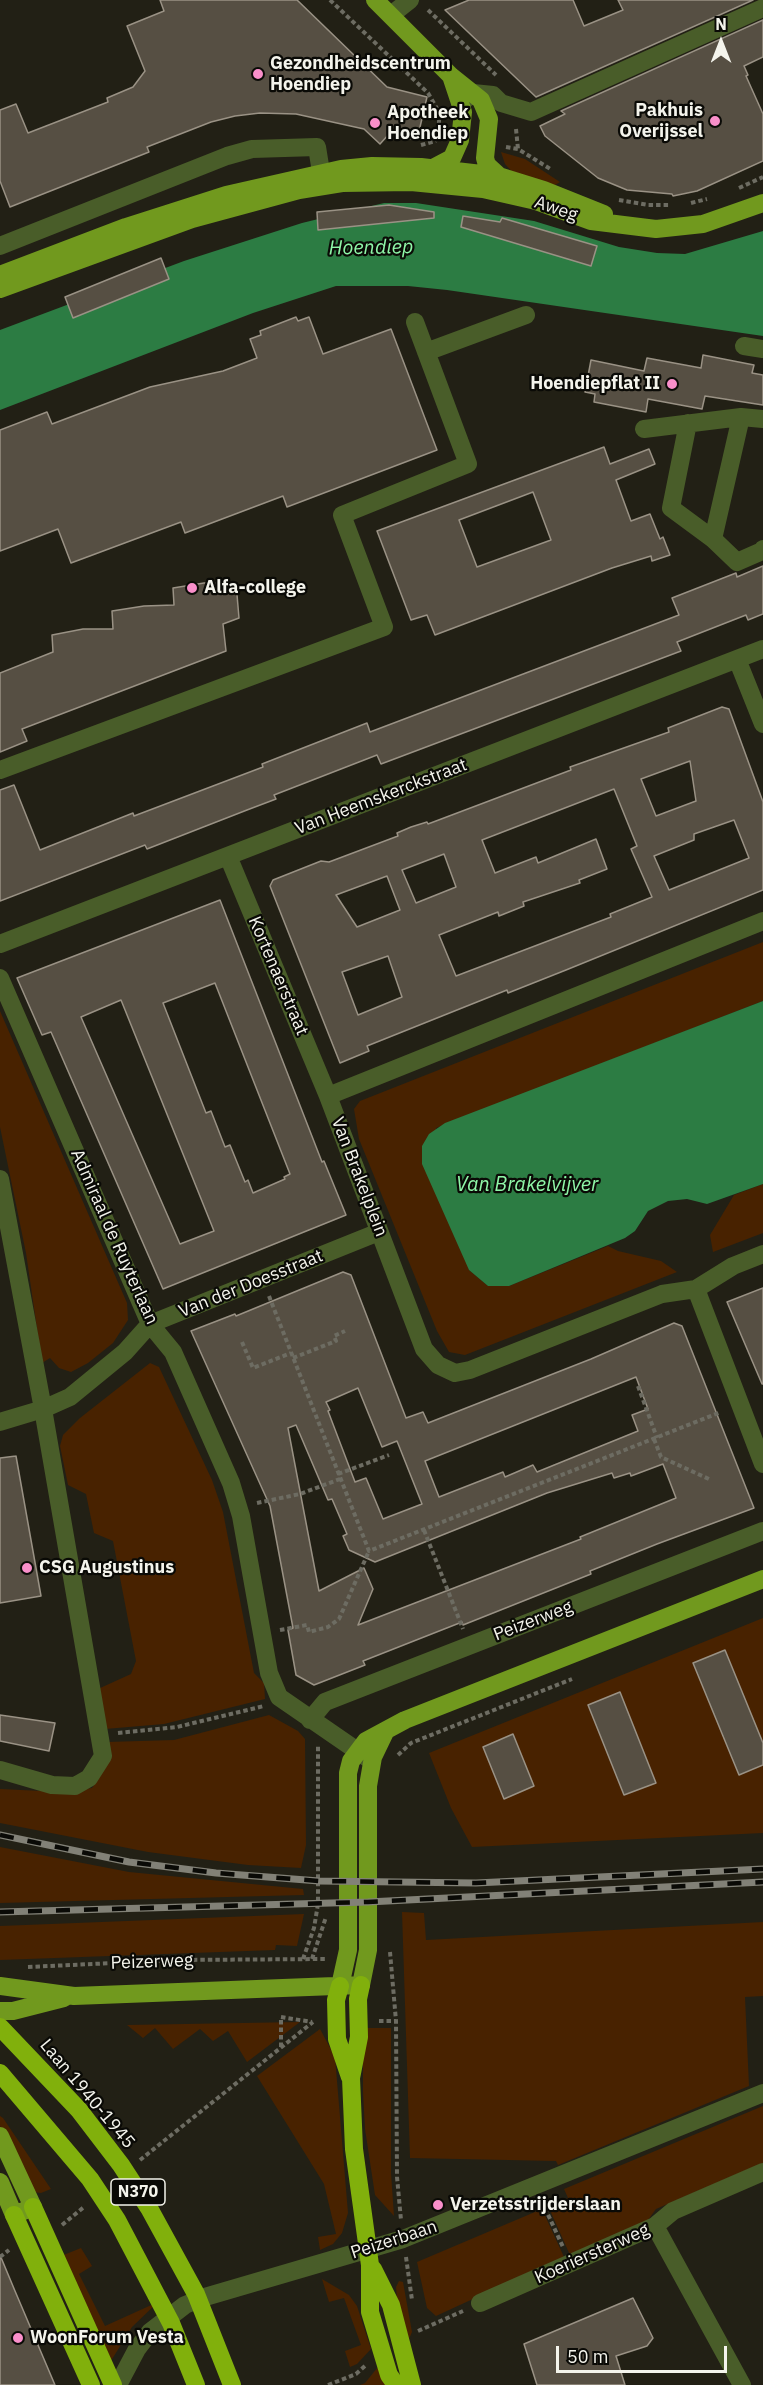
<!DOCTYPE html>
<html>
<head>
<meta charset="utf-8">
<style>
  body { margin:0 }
  #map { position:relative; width:763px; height:2385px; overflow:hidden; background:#222015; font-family:"IBM Plex Sans",sans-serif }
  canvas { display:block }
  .north { position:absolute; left:691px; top:12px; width:60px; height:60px; -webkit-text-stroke:4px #0a0a06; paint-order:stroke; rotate:0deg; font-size:16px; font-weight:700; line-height:24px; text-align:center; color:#f4f4ec }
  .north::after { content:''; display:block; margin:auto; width:21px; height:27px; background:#f4f4ec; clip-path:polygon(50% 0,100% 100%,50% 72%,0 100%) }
  .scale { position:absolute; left:556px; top:2346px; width:171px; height:27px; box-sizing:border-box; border:3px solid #f4f4ec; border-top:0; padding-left:8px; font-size:18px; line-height:21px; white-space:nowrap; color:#f4f4ec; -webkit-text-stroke:4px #0a0a06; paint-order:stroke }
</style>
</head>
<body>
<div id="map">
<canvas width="763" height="2385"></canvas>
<div class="north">N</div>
<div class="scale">50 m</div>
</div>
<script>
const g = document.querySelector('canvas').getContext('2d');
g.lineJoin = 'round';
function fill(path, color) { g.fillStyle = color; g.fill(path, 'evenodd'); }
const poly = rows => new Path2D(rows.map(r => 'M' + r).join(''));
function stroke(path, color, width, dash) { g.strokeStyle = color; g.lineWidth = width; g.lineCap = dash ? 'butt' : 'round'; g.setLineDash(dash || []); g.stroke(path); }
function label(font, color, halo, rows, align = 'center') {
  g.font = font + ' "IBM Plex Sans",sans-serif'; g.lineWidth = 4.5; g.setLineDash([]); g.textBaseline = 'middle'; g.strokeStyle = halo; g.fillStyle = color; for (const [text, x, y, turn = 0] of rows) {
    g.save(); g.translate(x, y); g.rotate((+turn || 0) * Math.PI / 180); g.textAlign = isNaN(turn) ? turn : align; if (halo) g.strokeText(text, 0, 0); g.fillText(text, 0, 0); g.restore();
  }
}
const green = poly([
  [501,152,525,159,560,182,555,185,516,176,505,164],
  [763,942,763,1001,436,1128,469,1270,488,1286,509,1286,608,1246,618,1251,661,1261,677,1272,465,1355,449,1352,437,1331,359,1139,354,1109,360,1101],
  [0,1011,127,1303,128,1320,113,1343,88,1363,71,1372,59,1368,50,1358,42,1363,26,1253,0,1127],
  [763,1184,763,1233,713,1252,710,1235,734,1195],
  [150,1363,159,1367,212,1480,223,1512,254,1673,264,1683,265,1699,164,1724,105,1729,98,1689,131,1674,136,1661,113,1541,94,1533,86,1494,68,1485,60,1446,63,1435,80,1418],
  [763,1618,763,1833,472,1847,451,1808,429,1753],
  [269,1715,298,1731,305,1739,306,1845,301,1868,248,1865,148,1852,0,1823,0,1789,63,1792,92,1788,101,1775,107,1742,174,1740],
  [0,1847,129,1872,303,1889,304,1895,0,1903],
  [402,1912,424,1913,426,1940,763,1922,763,1996,745,1997,749,2086,558,2165,556,2161,410,2158],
  [304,1914,297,1946,276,1945,275,1950,0,1960,0,1926],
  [300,2022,247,2062,228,2031,213,2041,200,2029,173,2049,155,2028,143,2038,127,2025],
  [367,2028,391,2028,391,2173,394,2216,375,2195,365,2129,363,2092,363,2054],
  [320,2029,335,2057,348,2213,342,2233,333,2244,320,2250,318,2237,336,2234,324,2184,257,2076],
  [763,2106,763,2163,656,2209,648,2220,570,2255,548,2206,568,2198,564,2189],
  [0,2116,3,2118,51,2189,41,2193,33,2192,0,2126],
  [542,2209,564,2257,436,2316,427,2308,417,2262],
  [81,2248,92,2266,79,2274,105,2326,158,2302,132,2327,109,2364,61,2256],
  [322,2279,349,2295,357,2306,371,2349,357,2364,350,2367,345,2351,361,2345,344,2298,329,2302],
  [399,2281,403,2282,412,2332,409,2339,397,2298,396,2287],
  [378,2367,385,2385,360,2385,365,2383]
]);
const water = poly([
  [384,203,416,203,534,221,619,247,657,253,685,254,763,231,763,336,447,290,408,286,336,286,253,313,0,410,0,330,184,261,302,223],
  [763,1001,763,1184,707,1204,687,1199,668,1201,648,1211,635,1231,625,1238,509,1286,488,1286,469,1270,422,1164,422,1146,429,1134,445,1123]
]);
const building = poly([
  [160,0,297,0,387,87,427,97,417,140,389,134,380,144,364,129,296,114,260,113,235,116,211,122,147,147,149,152,10,207,0,181,0,110,16,104,28,133,108,102,107,98,133,87,145,71,127,26,164,11,160,0],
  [469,0,573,0,584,26,623,10,618,0,753,0,536,97,445,10,469,0],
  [763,20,763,57,744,66,748,75,746,76,763,114,763,161,697,191,673,196,672,194,627,190,598,178,545,136,540,126,565,114,561,111,763,20],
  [389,205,434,212,434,218,318,230,317,212,389,205],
  [463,216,500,222,502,218,597,246,591,266,461,227,463,216],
  [161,258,169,279,73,318,65,297,161,258],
  [296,317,298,321,309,317,323,354,391,329,437,450,287,507,283,496,185,533,181,522,71,563,58,529,0,551,0,430,47,412,52,424,150,387,223,371,257,358,250,339,261,335,260,331,296,317],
  [703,355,754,365,752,373,763,375,763,405,705,396,702,409,648,399,646,412,594,402,595,394,585,392,591,360,644,371,647,358,701,368,703,355],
  [604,447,610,464,649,449,655,464,616,480,631,521,650,514,660,539,663,537,670,555,652,561,651,556,612,568,435,635,427,615,411,620,377,531,604,447],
  [533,492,551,540,477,567,459,520,533,492],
  [763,566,763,614,748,620,746,615,677,642,681,651,381,764,377,755,274,795,276,799,247,810,147,849,145,845,0,901,0,790,14,785,40,850,133,813,134,816,263,767,262,764,367,723,370,732,679,615,672,598,736,573,737,577,763,566],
  [204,583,236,583,239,618,223,624,226,651,22,729,27,741,0,752,0,673,53,652,52,635,83,629,113,629,112,611,144,606,174,605,173,588,204,583],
  [722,707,729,709,763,802,763,890,566,970,508,993,507,990,367,1046,369,1051,340,1063,270,886,273,880,321,861,329,862,398,836,397,833,411,827,427,822,428,824,571,770,570,767,669,732,668,728,722,707],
  [690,761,696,801,656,816,641,779,690,761],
  [614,789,637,846,631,849,652,897,610,914,611,917,456,976,439,935,498,912,499,916,524,906,523,902,580,883,579,880,607,869,596,839,538,863,536,857,495,873,482,840,614,789],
  [734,820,749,858,669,890,654,856,694,840,694,834,734,820],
  [444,854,456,887,416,903,402,870,444,854],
  [387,876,400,910,357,927,336,895,387,876],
  [388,956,402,997,358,1015,342,972,388,956],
  [220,900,322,1162,324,1161,346,1215,163,1289,51,1032,42,1035,17,978,220,900],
  [215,983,290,1174,284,1177,285,1179,253,1193,248,1180,245,1182,230,1145,225,1147,211,1111,206,1113,163,1003,215,983],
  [121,1000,214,1231,180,1244,81,1017,121,1000],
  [343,1272,351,1275,406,1418,423,1412,428,1423,591,1359,674,1323,682,1326,754,1508,657,1544,590,1571,591,1574,463,1625,462,1622,363,1661,365,1665,314,1685,296,1675,288,1630,293,1628,270,1506,191,1331,235,1314,236,1316,343,1272],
  [636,1377,648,1409,632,1415,638,1431,537,1472,533,1465,505,1477,503,1472,439,1497,425,1461,636,1377],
  [358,1388,382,1447,397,1441,422,1504,383,1519,366,1478,355,1482,328,1411,330,1410,326,1402,358,1388],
  [296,1425,328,1500,332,1499,347,1534,343,1536,349,1550,375,1562,547,1493,612,1473,614,1478,630,1473,631,1476,663,1464,676,1498,580,1537,581,1539,358,1625,373,1589,364,1568,319,1591,288,1428,296,1425],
  [763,1288,763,1384,762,1384,727,1302,763,1288],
  [16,1456,41,1596,0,1603,0,1458,16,1456],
  [725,1650,763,1743,763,1765,739,1775,693,1663,725,1650],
  [620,1692,656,1783,624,1795,588,1705,620,1692],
  [0,1715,55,1723,49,1751,0,1741,0,1715],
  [513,1734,534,1786,504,1799,483,1747,513,1734],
  [0,2255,15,2291,55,2385,0,2385,0,2255],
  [633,2298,653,2338,647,2346,616,2356,625,2385,537,2385,524,2344,633,2298]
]);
const path = poly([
  [330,0,428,93,439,112,439,128],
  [428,10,496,75],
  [516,129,518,149],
  [421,145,436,141],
  [506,147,518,149,552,170],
  [739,188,763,177],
  [619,200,648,205,671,205],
  [691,203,707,199],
  [269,1296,369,1551,721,1412],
  [242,1342,253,1368,291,1353],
  [293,1358,336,1341,334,1336,345,1331],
  [638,1386,657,1438],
  [654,1439,661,1457,711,1480],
  [338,1474,389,1455],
  [257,1503,300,1494,340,1479],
  [424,1530,463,1629],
  [280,1630,307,1625,309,1632,328,1627,339,1619,369,1551],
  [118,1733,177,1727,264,1706],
  [398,1755,411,1743,572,1679],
  [390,1952,396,2021,397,2177,401,2220],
  [303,1959,314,1928,318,1904,318,1746],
  [312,1959,326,1917],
  [28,1967,178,1960,326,1959],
  [379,2021,396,2021],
  [281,2047,281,2017,312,2022],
  [140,2160,313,2022],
  [545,2208,563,2247],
  [62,2225,84,2207],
  [0,2257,9,2250],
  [406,2257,412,2300],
  [418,2331,463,2311],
  [328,2385,356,2374,365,2366]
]);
const minor = poly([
  [391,15,410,0],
  [467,98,473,93,493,95,501,103,531,112,763,8],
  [0,246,227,156,252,149,317,147,321,172],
  [744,346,763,349],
  [426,352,526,315],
  [763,419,741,417,713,539,737,562,762,551,763,549],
  [688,423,671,508,713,539],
  [644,429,741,417],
  [737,659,763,724],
  [0,770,384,627,342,515,468,464,415,322],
  [228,856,328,1096],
  [763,921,328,1096,424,1349,438,1365,455,1373,470,1370,662,1294,696,1289,733,1266,763,1254],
  [0,944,763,649],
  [0,978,150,1324,173,1352,231,1483,241,1516,269,1673,279,1697,369,1759],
  [0,1179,43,1409,103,1756,89,1778,75,1786,52,1785,0,1770],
  [696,1289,763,1464],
  [0,1422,43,1409,70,1397,125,1352,150,1324,379,1232],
  [310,1720,325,1702,763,1531],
  [655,2226,742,2385],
  [480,2303,655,2226,673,2211,763,2172],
  [118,2385,137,2349,150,2332,185,2305,205,2297,403,2239,763,2093]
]);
const major = poly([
  [375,0,451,76,481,100,489,119,485,158,487,165,499,176],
  [433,168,452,158,460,140,463,112,451,76],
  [0,275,126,227,226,195,341,169,372,166,421,167,499,176,544,190,604,214],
  [0,289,192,219,299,190,342,183,411,182,483,189,536,201,591,221,656,229,703,224,763,203],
  [0,1986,74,1996,361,1985,368,1950,368,1786,373,1757,386,1730],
  [340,1986,348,1950,348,1773,351,1761,366,1741,405,1720,763,1579],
  [0,2011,13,2011,64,1998],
  [0,2136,33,2207,14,2215,0,2182]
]);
const highway = poly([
  [361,1985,358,1999,359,2037,351,2078,354,2149,370,2265,370,2312,389,2375,396,2385],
  [340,1986,336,2000,337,2039,350,2077],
  [0,2027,79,2110,121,2165,149,2208,196,2294,232,2385],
  [0,2073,90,2179,117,2220,171,2323,196,2385],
  [33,2207,113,2385],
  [14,2215,91,2385],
  [373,2269,391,2305,412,2385]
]);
const rail = poly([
  [0,1835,129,1862,216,1873,319,1881,476,1883,763,1869],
  [0,1912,368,1902,763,1882]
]);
const markers = [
  [258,74,6,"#f98fca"],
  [715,121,6,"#f98fca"],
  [375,123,6,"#f98fca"],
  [672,384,6,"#f98fca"],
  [192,588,6,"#f98fca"],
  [27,1568,6,"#f98fca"],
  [438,2205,6,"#f98fca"],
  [18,2338,6,"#f98fca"]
];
const shields = [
  [138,2192,54]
];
const shieldNames = [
  ["N370",138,2192]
];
const poiNames = [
  ["Gezondheidscentrum",270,64],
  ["Hoendiep",270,85],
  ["Pakhuis",703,111,"right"],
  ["Overijssel",703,132,"right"],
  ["Apotheek",387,113],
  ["Hoendiep",387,134],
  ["Hoendiepflat II",660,384,"right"],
  ["Alfa-college",204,588],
  ["CSG Augustinus",39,1568],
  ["Verzetsstrijderslaan",450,2205],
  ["WoonForum Vesta",30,2338]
];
const streetNames = [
  ["Aweg",556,209,19],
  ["Van Heemskerckstraat",381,797,-21],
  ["Kortenaerstraat",278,976,67],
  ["Van Brakelplein",359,1177,69],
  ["Admiraal de Ruyterlaan",114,1237,66],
  ["Van der Doesstraat",251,1284,-22],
  ["Peizerweg",533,1621,-21],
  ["Peizerweg",152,1962,-2],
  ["Laan 1940-1945",87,2094,50],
  ["Peizerbaan",394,2240,-18],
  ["Koeriersterweg",592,2254,-24]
];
const waterNames = [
  ["Hoendiep",371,248,-1],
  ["Van Brakelvijver",527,1185]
];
fill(green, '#482200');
fill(water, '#2c7c43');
fill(building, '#564f43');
stroke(building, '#9a9285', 1.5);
stroke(path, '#6d6c62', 4, [4.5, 3]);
stroke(minor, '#495d29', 18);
stroke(major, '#71991e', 18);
stroke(highway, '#81b00c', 18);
stroke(rail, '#828177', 7);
stroke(rail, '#0a0a06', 4.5, [14]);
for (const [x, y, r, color] of markers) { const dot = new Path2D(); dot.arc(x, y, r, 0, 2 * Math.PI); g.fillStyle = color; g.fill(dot); stroke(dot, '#0a0a06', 2); }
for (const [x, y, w] of shields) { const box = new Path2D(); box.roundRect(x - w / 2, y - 13, w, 26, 4.5); g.fillStyle = '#0a0a06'; g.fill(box); stroke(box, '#f4f4ec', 1.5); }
label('bold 16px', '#f4f4ec', null, shieldNames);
label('bold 18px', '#f4f4ec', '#0a0a06', poiNames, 'left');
label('18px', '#f4f4ec', '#0a0a06', streetNames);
label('italic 20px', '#8ff7a8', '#0a0a06', waterNames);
</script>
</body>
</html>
